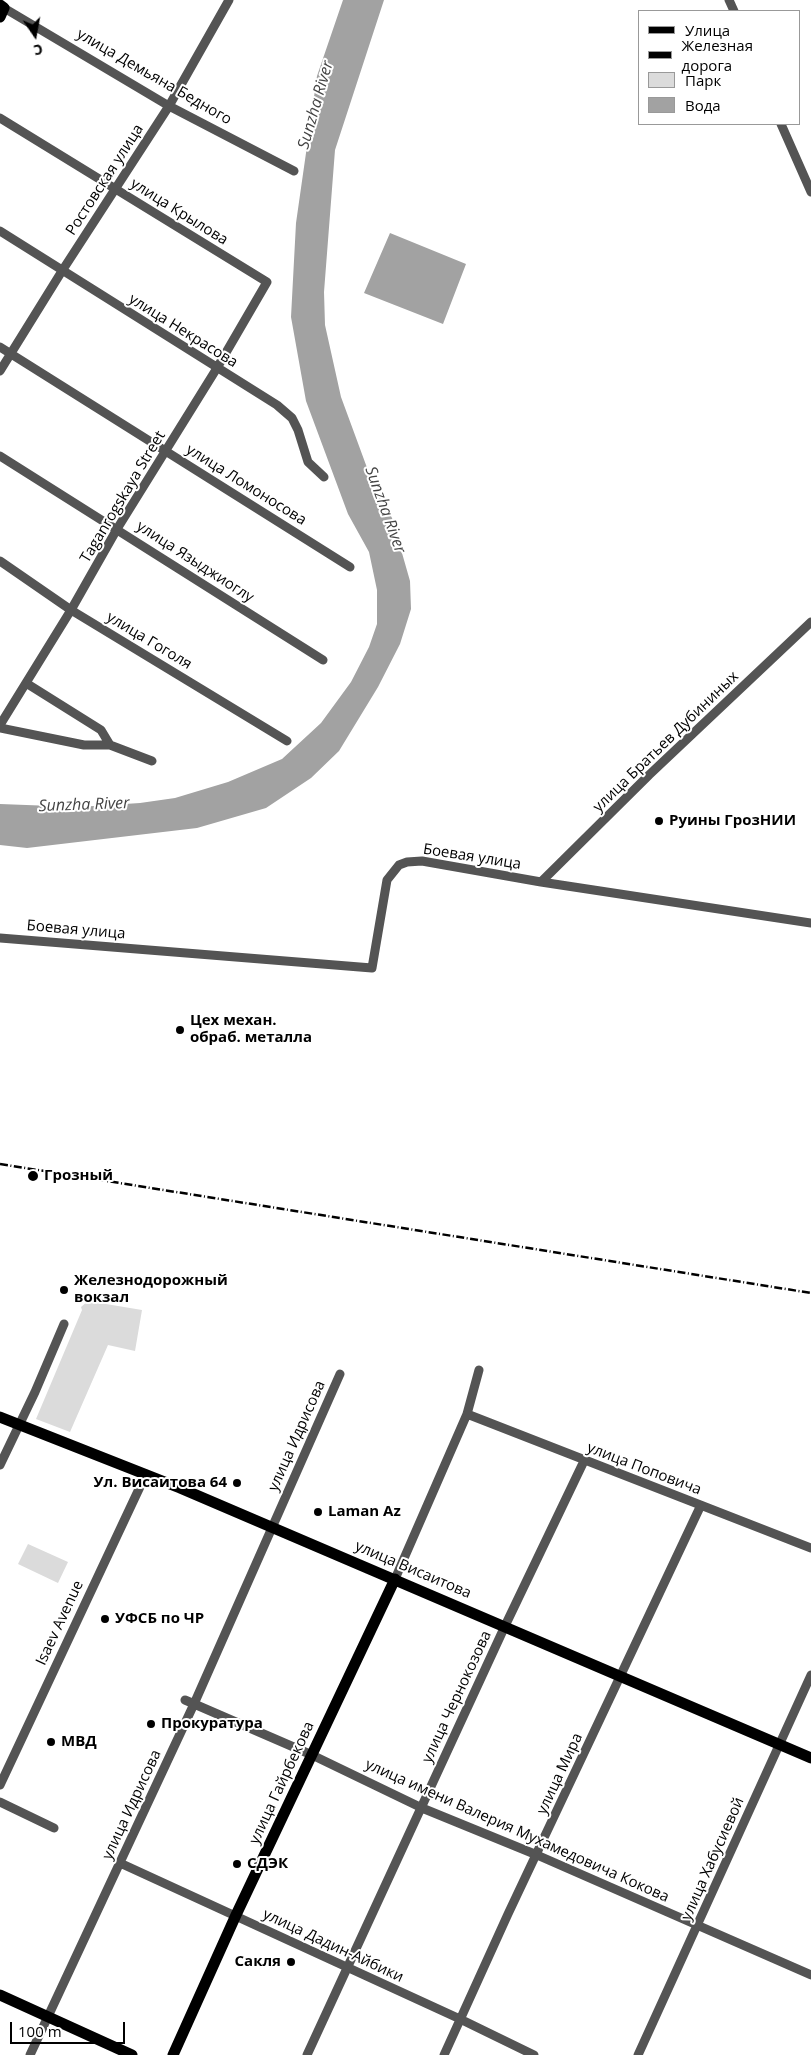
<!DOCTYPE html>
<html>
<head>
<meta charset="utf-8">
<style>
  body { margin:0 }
  #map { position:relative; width:811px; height:2055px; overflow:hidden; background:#fff; font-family:"Open Sans",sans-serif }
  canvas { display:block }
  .legend { position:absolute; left:638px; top:10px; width:162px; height:115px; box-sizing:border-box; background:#fff; border:1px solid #999; margin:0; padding:6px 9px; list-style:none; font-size:15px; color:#000 }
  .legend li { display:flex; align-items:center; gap:10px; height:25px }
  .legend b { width:25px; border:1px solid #999 }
  .north { position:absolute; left:10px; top:10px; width:50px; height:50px; -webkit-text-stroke:4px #fff; paint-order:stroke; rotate:168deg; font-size:14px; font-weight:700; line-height:20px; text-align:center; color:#000 }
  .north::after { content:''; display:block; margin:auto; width:18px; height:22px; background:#000; clip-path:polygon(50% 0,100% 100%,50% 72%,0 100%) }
  .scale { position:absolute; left:10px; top:2022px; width:115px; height:22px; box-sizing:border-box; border:2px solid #000; border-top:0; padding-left:6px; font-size:15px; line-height:18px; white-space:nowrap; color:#000; -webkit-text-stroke:4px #fff; paint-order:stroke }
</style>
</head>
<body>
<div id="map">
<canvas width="811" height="2055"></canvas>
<ul class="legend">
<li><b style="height:6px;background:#000"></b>Улица</li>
<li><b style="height:6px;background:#000"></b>Железная дорога</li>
<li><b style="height:14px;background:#dbdbdb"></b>Парк</li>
<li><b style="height:14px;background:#a2a2a2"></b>Вода</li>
</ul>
<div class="north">С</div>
<div class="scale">100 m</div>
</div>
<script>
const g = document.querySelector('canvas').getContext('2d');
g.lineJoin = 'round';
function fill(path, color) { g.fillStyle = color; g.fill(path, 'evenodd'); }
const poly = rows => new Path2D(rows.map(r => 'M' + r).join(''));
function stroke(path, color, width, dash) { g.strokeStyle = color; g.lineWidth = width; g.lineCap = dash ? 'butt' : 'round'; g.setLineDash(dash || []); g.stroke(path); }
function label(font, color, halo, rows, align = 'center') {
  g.font = font + ' "Open Sans",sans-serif'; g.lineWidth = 4; g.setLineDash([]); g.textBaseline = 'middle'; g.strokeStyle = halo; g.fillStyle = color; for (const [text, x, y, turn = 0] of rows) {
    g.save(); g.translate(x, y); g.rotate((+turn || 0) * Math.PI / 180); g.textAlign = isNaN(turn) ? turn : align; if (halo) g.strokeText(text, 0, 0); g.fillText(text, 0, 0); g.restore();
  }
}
const green = poly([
  [88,1301,142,1310,135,1351,108,1345,70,1432,36,1419,82,1310,81,1307],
  [28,1544,68,1562,58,1583,18,1564]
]);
const water = poly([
  [343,0,384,0,335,150,324,292,325,325,341,397,373,484,392,518,410,581,411,609,400,644,378,687,339,751,311,778,266,808,197,828,27,848,0,845,0,804,79,807,140,803,175,798,228,782,282,759,321,723,351,682,369,647,377,624,377,590,369,552,348,514,306,401,291,317,296,223,317,76],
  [390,233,466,264,443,324,364,293]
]);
const minor = poly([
  [729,0,734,11],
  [4,8,169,106,294,171],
  [0,118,267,282,217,368,117,529,71,610,0,725],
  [781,124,811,192],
  [0,231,277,405,292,418,298,430,308,462,324,477],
  [0,347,350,567],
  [0,371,62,271,169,106,229,0],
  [0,456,323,660],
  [0,561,71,610,287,741],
  [26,683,101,730,110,745],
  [0,728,84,745,110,745,152,761],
  [541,882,649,775,811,622],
  [0,938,372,968,387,880,399,865,407,862,422,861,541,882,811,923],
  [467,1414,811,1548],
  [0,1465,35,1392,64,1324],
  [395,1579,467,1414,479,1370],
  [185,1700,312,1755,422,1808,537,1855,811,1975],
  [0,1785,146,1474],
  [0,1802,54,1828],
  [120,1863,460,2019,534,2055],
  [30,2055,194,1704,340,1374],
  [307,2055,505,1626,584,1461],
  [444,2055,508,1914,701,1505],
  [638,2055,811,1675]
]);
const major = poly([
  [0,5,4,8,0,17],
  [0,1417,180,1488,811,1758],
  [0,1995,132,2055],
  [173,2055,236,1915,395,1579]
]);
const rail = poly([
  [0,1164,811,1293]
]);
const markers = [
  [659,821,5,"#000"],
  [180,1030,5,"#000"],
  [33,1176,6,"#000"],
  [64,1290,5,"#000"],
  [237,1483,5,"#000"],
  [318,1512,5,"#000"],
  [105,1619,5,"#000"],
  [151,1724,5,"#000"],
  [51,1742,5,"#000"],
  [237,1864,5,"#000"],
  [291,1962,5,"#000"]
];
const streetNames = [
  ["улица Демьяна Бедного",154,77,30],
  ["Ростовская улица",105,180,-57],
  ["улица Крылова",179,212,32],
  ["улица Некрасова",183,331,32],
  ["улица Ломоносова",246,485,32],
  ["Taganrogskaya Street",123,497,-59],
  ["улица Языджиоглу",195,562,33],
  ["улица Гоголя",149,641,31],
  ["улица Братьев Дубининых",666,742,-44],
  ["Боевая улица",472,857,9],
  ["Боевая улица",76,930,5],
  ["улица Идрисова",297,1436,-66],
  ["улица Поповича",644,1469,21],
  ["улица Висаитова",413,1570,23],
  ["Isaev Avenue",60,1623,-65],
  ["улица Чернокозова",457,1697,-65],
  ["улица Мира",560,1774,-65],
  ["улица Гайрбекова",282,1783,-65],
  ["улица Идрисова",132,1805,-65],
  ["улица имени Валерия Мухамедовича Кокова",517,1831,24],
  ["улица Хабусиевой",713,1859,-66],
  ["улица Дадин-Айбики",333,1946,25]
];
const poiNames = [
  ["Руины ГрозНИИ",669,821],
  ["Цех механ.",190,1021],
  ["обраб. металла",190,1038],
  ["Грозный",44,1176],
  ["Железнодорожный",74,1281],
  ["вокзал",74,1298],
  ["Ул. Висаитова 64",227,1483,"right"],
  ["Laman Az",328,1512],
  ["УФСБ по ЧР",115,1619],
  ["Прокуратура",161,1724],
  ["МВД",61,1742],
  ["СДЭК",247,1864],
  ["Сакля",281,1962,"right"]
];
const waterNames = [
  ["Sunzha River",316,105,-74],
  ["Sunzha River",385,510,70],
  ["Sunzha River",84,805,-2]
];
fill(green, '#dbdbdb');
fill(water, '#a2a2a2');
stroke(minor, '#545454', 9);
stroke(major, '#000', 11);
stroke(rail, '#000', 2.5, [8, 2.5, 1, 2.5]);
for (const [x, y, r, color] of markers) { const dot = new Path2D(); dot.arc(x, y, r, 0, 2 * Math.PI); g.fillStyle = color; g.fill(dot); stroke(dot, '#fff', 2); }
label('15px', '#000', '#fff', streetNames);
label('bold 15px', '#000', '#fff', poiNames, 'left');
label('italic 16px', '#434343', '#fff', waterNames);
</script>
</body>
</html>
